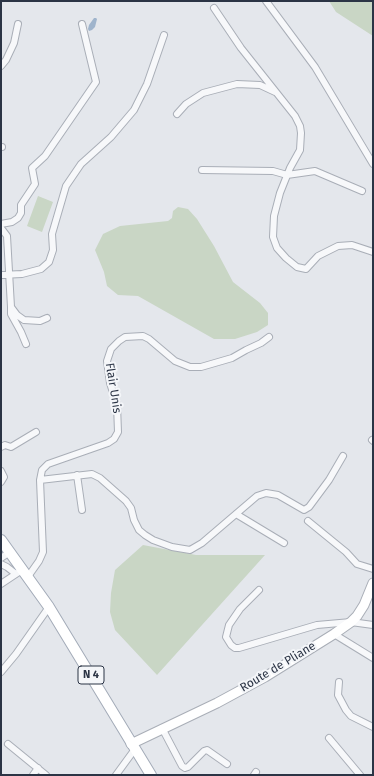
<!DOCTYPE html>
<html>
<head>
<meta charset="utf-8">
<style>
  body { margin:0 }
  #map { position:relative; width:374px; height:776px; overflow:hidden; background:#e4e7ec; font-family:"Fira Sans",sans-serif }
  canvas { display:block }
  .frame { position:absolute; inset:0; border:2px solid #2b3445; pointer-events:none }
</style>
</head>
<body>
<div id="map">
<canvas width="374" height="776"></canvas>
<div class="frame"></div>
</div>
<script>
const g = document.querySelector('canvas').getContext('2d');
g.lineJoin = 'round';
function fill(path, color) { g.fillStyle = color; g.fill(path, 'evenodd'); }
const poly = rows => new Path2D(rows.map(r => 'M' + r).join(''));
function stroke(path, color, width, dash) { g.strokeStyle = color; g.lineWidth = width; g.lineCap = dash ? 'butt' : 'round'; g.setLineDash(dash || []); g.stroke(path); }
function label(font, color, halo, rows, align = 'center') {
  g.font = font + ' "Fira Sans",sans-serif'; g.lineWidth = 4; g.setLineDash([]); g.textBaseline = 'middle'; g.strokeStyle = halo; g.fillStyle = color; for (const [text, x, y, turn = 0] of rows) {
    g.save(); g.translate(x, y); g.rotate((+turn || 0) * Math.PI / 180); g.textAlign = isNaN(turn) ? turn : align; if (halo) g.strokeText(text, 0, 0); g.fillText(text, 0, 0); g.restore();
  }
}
const green = poly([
  [329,1,373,1,373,36,336,12],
  [38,196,53,202,42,232,27,226],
  [178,207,188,209,197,219,214,246,233,282,260,303,268,313,268,325,257,332,235,339,214,339,138,296,118,295,107,286,104,272,95,250,103,234,120,226,168,221,172,218,173,211],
  [143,545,196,555,265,555,157,675,115,630,110,612,111,593,115,570]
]);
const water = poly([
  [94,18,96,18,97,19,95,27,92,30,89,31,88,29,89,25]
]);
const street = poly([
  [266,1,315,67,373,164],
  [214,8,241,48,295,116,300,126,301,133,300,150,290,168,280,193,274,216,273,237,277,248,286,258,297,267,306,269,318,256,338,246,352,245,373,252],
  [1,66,6,60,14,43,18,24],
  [177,114,186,104,203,93,237,84,260,85,275,92],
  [1,147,2,147],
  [202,170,273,171,287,175,315,171,362,191],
  [1,224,12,222,18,218,21,213,21,205,35,184,32,168,45,156,96,82,82,24],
  [1,228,7,236,11,307,17,315,24,320,40,321,47,318],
  [1,275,22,274,41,269,49,262,53,250,52,234,66,186,81,164,111,137,134,110,147,84,164,35],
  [11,307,11,314,21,332,26,344],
  [372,440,373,441],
  [1,447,5,445,11,447,36,432],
  [1,471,4,477,1,482],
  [77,475,82,510],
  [40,480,92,474,100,478,126,501,131,508,134,520,139,530,145,535,153,540,172,547,190,550,202,543,257,496,266,493,278,495,304,510,309,507,329,480,343,456],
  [236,514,284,543],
  [308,521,346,552,357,564,373,569],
  [1,558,10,552],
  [1,564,7,567,16,574],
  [27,578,39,561,43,552,40,480,42,470,48,464,108,443,114,439,118,432,117,405,110,383,107,361,111,349,119,341,125,337,143,336,149,339,175,361,190,367,201,367,232,358,246,350,261,343,269,337],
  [1,584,22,570],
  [259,590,240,609,229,625,226,637,231,645,235,648,239,648,317,625,351,622,373,625],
  [334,634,373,658],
  [1,672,16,654,49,607],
  [339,682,338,695,346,710,351,716,373,727],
  [162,728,182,766,185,768,188,767,204,751,207,750,227,764],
  [329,738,360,775],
  [8,744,46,775],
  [33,775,38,768],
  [116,775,135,749],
  [254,775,256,772]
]);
const secondary = poly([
  [131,744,217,703,265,677,334,634,351,622,357,616,364,605,373,583]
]);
const primary = poly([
  [1,540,49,607,151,775]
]);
const shields = [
  [91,675,26]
];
const shieldNames = [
  ["N 4",91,675]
];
const streetNames = [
  ["Flair Unis",113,388,81],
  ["Route de Pliane",278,667,-31]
];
fill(green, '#c9d6c5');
fill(water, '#9fb4cc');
stroke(street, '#a9aeb7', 8);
stroke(secondary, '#a9aeb7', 11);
stroke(primary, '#a3abb8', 12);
stroke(street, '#f7f8fa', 6);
stroke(secondary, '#fff', 9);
stroke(primary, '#fff', 10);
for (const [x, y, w] of shields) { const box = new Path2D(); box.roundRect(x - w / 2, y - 9, w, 18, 3); g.fillStyle = '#f4f6f9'; g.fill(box); stroke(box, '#2b3445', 1); }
label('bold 11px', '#2b3445', null, shieldNames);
label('12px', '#2b3445', '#f4f6f9', streetNames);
</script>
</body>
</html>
